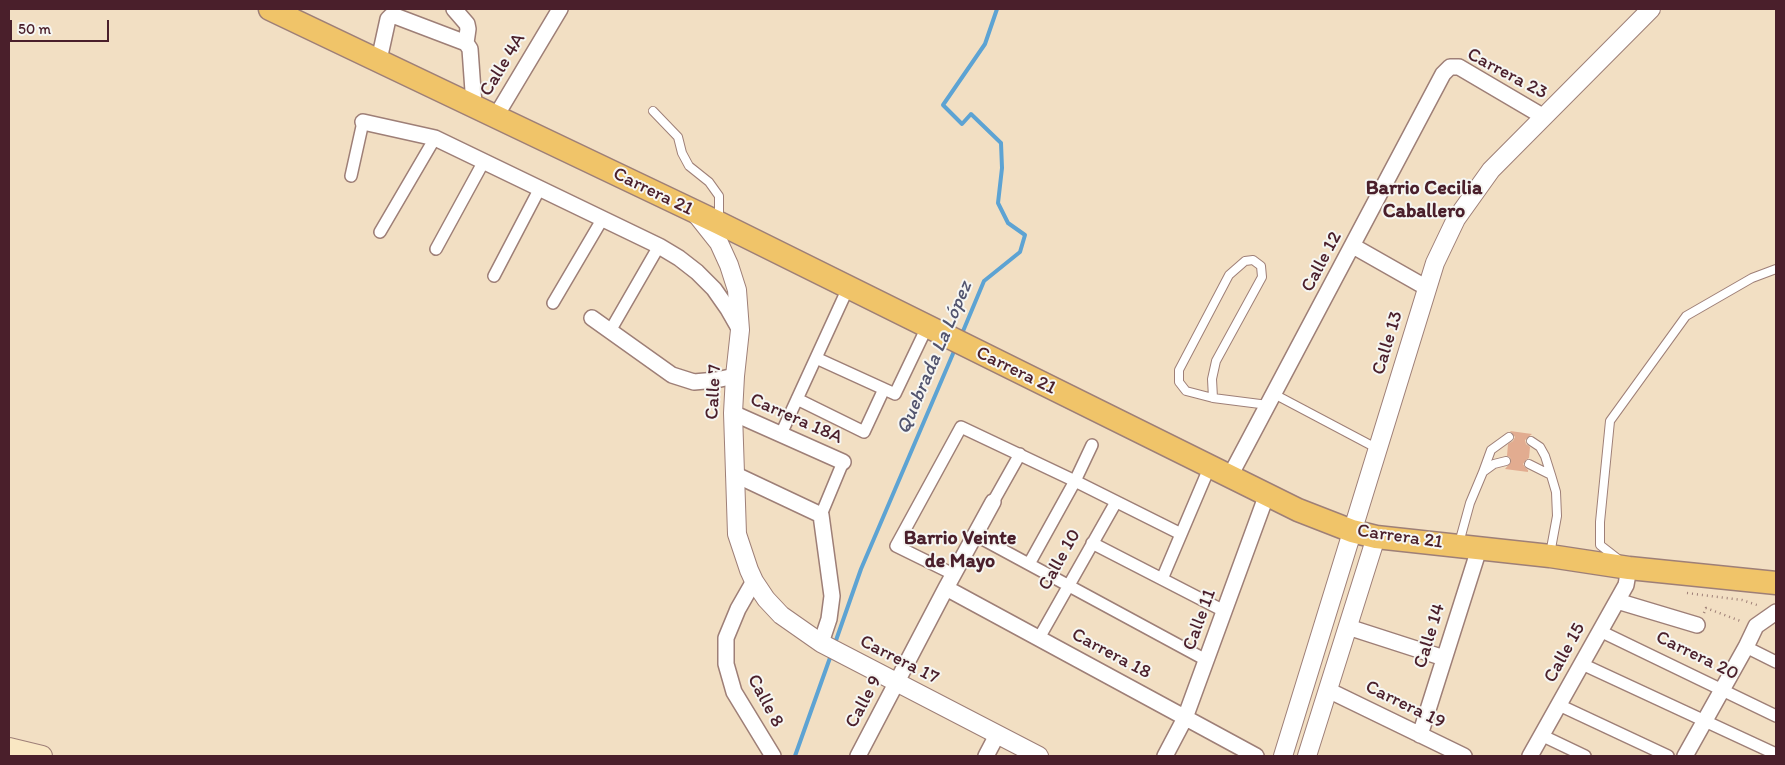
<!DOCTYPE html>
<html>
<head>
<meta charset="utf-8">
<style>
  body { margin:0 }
  #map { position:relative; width:1785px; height:765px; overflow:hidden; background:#f2dfc3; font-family:Itim,sans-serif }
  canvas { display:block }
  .frame { position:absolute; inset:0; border:10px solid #4a1f2b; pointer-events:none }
  .scale { position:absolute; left:10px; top:20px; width:99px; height:22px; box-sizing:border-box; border:2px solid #4a1f2b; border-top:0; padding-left:6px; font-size:15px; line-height:18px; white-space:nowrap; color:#4a1f2b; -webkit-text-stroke:4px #f6f6f2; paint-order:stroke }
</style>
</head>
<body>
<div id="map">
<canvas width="1785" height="765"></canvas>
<div class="frame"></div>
<div class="scale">50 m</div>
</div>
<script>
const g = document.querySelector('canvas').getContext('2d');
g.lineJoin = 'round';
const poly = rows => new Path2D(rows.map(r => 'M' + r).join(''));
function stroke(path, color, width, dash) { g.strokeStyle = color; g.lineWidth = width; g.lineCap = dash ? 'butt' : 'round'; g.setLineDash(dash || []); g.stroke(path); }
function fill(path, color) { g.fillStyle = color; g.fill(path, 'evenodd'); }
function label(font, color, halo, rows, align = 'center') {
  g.font = font + ' Itim,sans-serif'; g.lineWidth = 4; g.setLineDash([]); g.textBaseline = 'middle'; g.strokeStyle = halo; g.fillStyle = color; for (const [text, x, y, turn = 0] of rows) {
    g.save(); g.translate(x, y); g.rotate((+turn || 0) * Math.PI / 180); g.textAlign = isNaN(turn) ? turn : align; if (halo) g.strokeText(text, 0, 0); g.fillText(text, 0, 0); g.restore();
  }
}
const stream = poly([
  [961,336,984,281,1020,252,1025,235,1008,223,998,203,1002,168,1001,143,971,114,962,124,943,105,985,44,997,9],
  [834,646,861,569,955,349],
  [795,756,831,655]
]);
const building = poly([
  [1510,431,1532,434,1525,440,1526,444,1530,447,1529,458,1526,460,1523,464,1525,467,1528,470,1528,472,1505,469,1511,462,1510,457,1507,456,1508,444,1513,441,1515,437]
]);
const path = poly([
  [1687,593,1742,600,1760,606],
  [1704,613,1706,608,1743,622]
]);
const service = poly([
  [653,111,678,137,682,153,689,166,709,182,719,196,719,219],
  [1274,394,1378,449],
  [1213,398,1212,379,1216,361,1262,277,1261,266,1253,260,1245,261,1229,275,1179,370,1179,382,1186,391,1213,398,1268,405],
  [1531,441,1540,447,1545,456,1551,475],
  [1529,464,1551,475,1556,492,1557,516,1550,554],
  [1483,472,1491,450,1509,437],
  [1459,543,1470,503,1483,472,1494,464,1506,461],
  [1618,559,1600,545,1600,522,1610,421,1686,316,1752,278,1776,269]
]);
const pedestrian = poly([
  [351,176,363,122],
  [380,232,435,138],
  [436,249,484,161],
  [494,276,540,188],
  [553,303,603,218],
  [610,331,659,246],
  [816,358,895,394,927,327],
  [797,399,864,432,884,389],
  [781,434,848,288],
  [993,502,1020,454],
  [821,515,843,462],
  [975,535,1206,660],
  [1092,543,1224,611],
  [1029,564,1075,481,1092,445],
  [953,574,896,546,961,427,1075,481,1181,534],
  [1162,579,1210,466],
  [1600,631,1776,716],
  [1039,638,1116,502],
  [1746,647,1776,662],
  [1582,664,1776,754],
  [1559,705,1668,756],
  [1541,735,1585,756]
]);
const minor = poly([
  [454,9,467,24,468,29,466,43],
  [379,60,388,19,391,16,395,16,466,43,470,49,474,105],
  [496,116,560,9],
  [363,122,435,138,659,246,679,258,697,272,714,289,728,309,740,330],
  [1353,246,1427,288],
  [592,318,672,375,694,382,716,380,735,376],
  [733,413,843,462],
  [734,474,821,515,832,596,829,619,821,643],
  [1230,476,1443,74,1450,67,1459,67,1544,117],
  [754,581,738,609,726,638,726,664,734,692,773,756],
  [946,588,1256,756],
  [1617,601,1697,625],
  [1348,627,1444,658],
  [1328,690,1464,756],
  [1420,735,1479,549],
  [858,756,946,588,993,502],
  [986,756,997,735],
  [1165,756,1185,718,1267,494],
  [1530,756,1626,585,1629,568],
  [1685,756,1746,647,1756,626,1776,612]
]);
const tertiary = poly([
  [696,214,719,243,729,265,737,290,740,330,735,376,733,413,737,534,749,570,754,581,766,599,781,615,821,643,1039,756],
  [1283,756,1435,263,1456,219,1491,170,1651,9],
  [1307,756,1376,537]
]);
const secondary = poly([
  [9,748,42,756]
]);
const primary = poly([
  [270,9,719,223,1298,510,1352,531,1376,537,1550,556,1629,568,1776,583]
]);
const streetNames = [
  ["Calle 4A",503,65,-59],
  ["Carrera 23",1507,74,28],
  ["Carrera 21",653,192,26],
  ["Calle 12",1322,262,-62],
  ["Calle 13",1388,343,-73],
  ["Carrera 21",1016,371,26],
  ["Calle 7",714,392,-87],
  ["Carrera 18A",796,419,24],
  ["Carrera 21",1400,537,8],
  ["Calle 10",1060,560,-61],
  ["Calle 11",1200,620,-70],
  ["Calle 14",1430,636,-73],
  ["Calle 15",1565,653,-61],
  ["Carrera 18",1111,654,28],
  ["Carrera 20",1697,656,26],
  ["Carrera 17",899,660,27],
  ["Calle 8",765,701,62],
  ["Calle 9",864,702,-62],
  ["Carrera 19",1405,705,26]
];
const neighbourhoodNames = [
  ["Barrio Cecilia",1424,189],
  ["Caballero",1424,212],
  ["Barrio Veinte",960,539],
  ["de Mayo",960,562]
];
const waterNames = [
  ["Quebrada La López",935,358,-67]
];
stroke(stream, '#5da3d3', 4);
fill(building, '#e2ac90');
stroke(service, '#9e7f77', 10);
stroke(pedestrian, '#9e7f77', 14);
stroke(minor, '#9e7f77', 18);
stroke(tertiary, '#9e7f77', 20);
stroke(secondary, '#9e7f77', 22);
stroke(primary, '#9e7f77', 25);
stroke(path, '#9e7f77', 2.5, [1, 4]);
stroke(service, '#fff', 8);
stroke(pedestrian, '#fff', 11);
stroke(minor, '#fff', 15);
stroke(tertiary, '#fff', 18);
stroke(secondary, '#f9e7c3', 20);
stroke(primary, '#f0c469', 22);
label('19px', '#4a1f2b', '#f6f6f2', streetNames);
label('bold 20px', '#4a1f2b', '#f6f6f2', neighbourhoodNames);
label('italic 20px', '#52546e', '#f6f6f2', waterNames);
</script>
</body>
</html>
